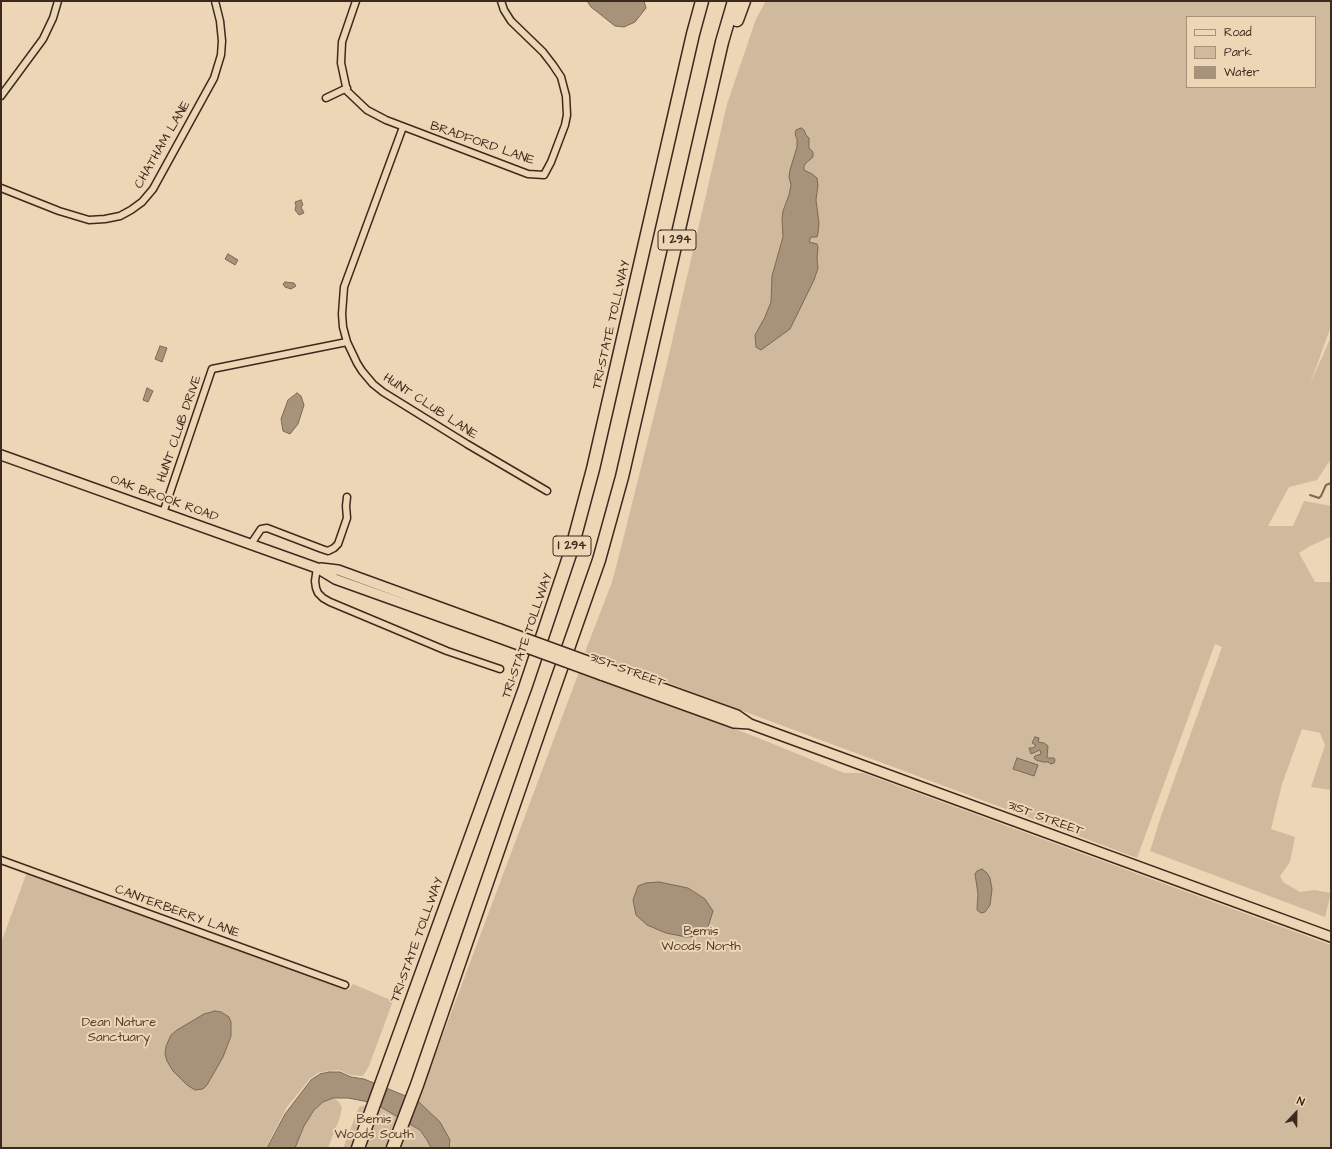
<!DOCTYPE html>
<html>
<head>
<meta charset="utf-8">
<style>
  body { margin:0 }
  #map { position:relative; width:1332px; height:1149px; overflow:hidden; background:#edd6b6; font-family:"Architects Daughter",sans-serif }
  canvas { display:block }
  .frame { position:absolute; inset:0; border:2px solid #3b2a1e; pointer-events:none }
  .legend { position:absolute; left:1186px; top:16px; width:130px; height:72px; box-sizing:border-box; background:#edd6b6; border:1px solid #a69179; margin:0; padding:5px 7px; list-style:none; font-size:12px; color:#3b2a1e }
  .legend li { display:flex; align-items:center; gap:8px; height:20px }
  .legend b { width:20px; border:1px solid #a69179 }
  .north { position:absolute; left:1276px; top:1093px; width:40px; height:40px; -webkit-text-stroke:3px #edd6b6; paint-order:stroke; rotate:22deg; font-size:11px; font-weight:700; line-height:16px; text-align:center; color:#3b2a1e }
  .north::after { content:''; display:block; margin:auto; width:14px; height:18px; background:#3b2a1e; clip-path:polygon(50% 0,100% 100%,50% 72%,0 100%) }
</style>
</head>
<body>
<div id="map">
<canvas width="1332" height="1149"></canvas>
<div class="frame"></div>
<ul class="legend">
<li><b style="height:5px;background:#edd6b6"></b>Road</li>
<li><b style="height:11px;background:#d0ba9d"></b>Park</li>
<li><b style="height:11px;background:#a7927a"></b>Water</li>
</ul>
<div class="north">N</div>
</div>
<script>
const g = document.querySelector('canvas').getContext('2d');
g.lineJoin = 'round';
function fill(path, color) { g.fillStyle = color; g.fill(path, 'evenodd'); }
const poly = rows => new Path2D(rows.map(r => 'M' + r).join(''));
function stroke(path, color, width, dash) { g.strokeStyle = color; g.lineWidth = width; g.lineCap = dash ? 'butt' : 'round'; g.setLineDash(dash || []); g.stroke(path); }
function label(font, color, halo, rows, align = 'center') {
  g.font = font + ' "Architects Daughter",sans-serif'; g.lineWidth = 4; g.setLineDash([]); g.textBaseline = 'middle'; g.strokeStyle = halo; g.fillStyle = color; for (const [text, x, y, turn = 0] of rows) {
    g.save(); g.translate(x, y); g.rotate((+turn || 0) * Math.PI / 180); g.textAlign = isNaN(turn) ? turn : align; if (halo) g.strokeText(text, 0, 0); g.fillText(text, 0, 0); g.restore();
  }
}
const green = poly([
  [766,1,1331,1,1331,326,1310,384,1331,337,1331,459,1317,480,1289,487,1268,526,1293,526,1304,501,1331,506,1331,535,1330,537,1310,546,1299,553,1315,582,1331,582,1331,790,1311,787,1325,745,1320,733,1302,729,1282,784,1271,829,1295,837,1290,862,1280,876,1283,882,1300,892,1315,890,1331,893,1325,917,1150,851,1161,816,1222,647,1215,644,1137,858,585,652,612,582,622,544,667,363,727,104,756,19],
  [1187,17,1315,17,1315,87,1187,87],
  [579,672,751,735,844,773,863,773,1331,945,1331,1148,449,1148,450,1140,431,1113,418,1101],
  [27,872,322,979,349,990,353,984,393,1001,369,1066,363,1076,350,1075,339,1070,328,1071,318,1073,310,1079,287,1107,266,1148,1,1148,1,943],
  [333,1098,338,1101,342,1107,340,1117,328,1148,295,1148,304,1126,314,1110,323,1102],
  [374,1103,420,1130,427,1140,431,1148,343,1148,359,1107]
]);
const water = poly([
  [587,1,644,1,646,8,635,22,624,27,615,26,591,7,587,1],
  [801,128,804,130,806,135,809,138,809,148,813,152,813,157,806,163,804,166,804,170,812,174,817,178,818,185,816,200,819,223,818,233,817,237,811,237,809,242,817,244,818,247,817,259,818,268,814,280,790,329,761,350,756,347,755,335,765,317,771,302,772,276,783,237,782,219,783,211,789,195,791,185,789,177,790,170,797,147,797,139,795,134,796,130,801,128],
  [301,200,303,205,301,207,304,213,299,215,295,210,296,206,295,202,301,200],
  [228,254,238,260,235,265,225,259,228,254],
  [285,282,294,283,296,286,291,289,285,287,283,284,285,282],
  [160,346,167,348,162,362,155,359,160,346],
  [147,388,153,391,148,402,143,400,147,388],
  [297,393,301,396,304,405,298,424,290,434,283,431,281,419,288,400,297,393],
  [1035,737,1039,738,1038,742,1044,743,1048,746,1047,757,1048,758,1054,758,1055,760,1054,763,1051,764,1048,762,1043,762,1036,760,1034,758,1035,756,1041,754,1040,750,1031,754,1029,748,1033,748,1036,745,1032,743,1035,737],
  [1017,758,1038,765,1034,776,1013,769,1017,758],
  [982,869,987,873,990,878,992,889,990,905,985,912,981,913,977,910,978,894,975,874,977,871,982,869],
  [659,882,688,888,705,899,713,911,708,927,700,936,686,937,666,933,647,925,636,915,633,900,638,886,646,883,659,882],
  [215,1011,221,1012,229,1017,231,1022,231,1036,223,1057,207,1085,203,1089,195,1090,187,1085,173,1071,167,1061,165,1054,166,1046,171,1035,177,1030,204,1014,215,1011],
  [329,1072,340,1072,351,1077,364,1079,418,1101,440,1122,450,1140,449,1148,431,1148,427,1140,420,1130,374,1103,348,1098,333,1098,323,1102,314,1110,304,1126,295,1148,267,1148,285,1114,311,1080,320,1074,329,1072]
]);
const stream = poly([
  [1310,495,1319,498,1321,496,1326,485,1331,483]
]);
const street = poly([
  [356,1,342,42,341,63,347,91,367,110,386,120,528,174,544,175,551,162,565,125,567,115,566,96,561,77,553,65,543,52,511,21,504,10,501,1],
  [1,96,43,39,53,18,58,1],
  [326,98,347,88],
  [403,127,344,287,342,314,343,327,347,342,357,363,362,371,373,384,383,392,467,444,547,491],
  [1,188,59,211,89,220,105,219,120,216,131,210,142,202,153,189,214,78,221,55,222,41,220,21,215,1],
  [163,513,212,369,347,342],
  [251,544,261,529,267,528,322,549,328,551,334,548,338,544,347,518,346,506,347,497],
  [317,568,315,581,316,588,318,593,323,598,330,602,447,651,500,669],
  [1,860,345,985]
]);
const secondary = poly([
  [1,455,317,568,335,579,497,637],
  [321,568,338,570,500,629],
  [604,667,737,715,750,724,818,749,1331,937],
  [601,675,734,723,750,724]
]);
const highway = poly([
  [737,20,744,1],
  [358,1148,525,688,571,551,593,469,693,34,702,1],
  [393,1148,417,1085,551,697,599,560,622,477,722,42,734,1]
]);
const secondaryBridge = poly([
  [500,629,604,667],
  [497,637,601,675]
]);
const shields = [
  [677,240,38],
  [572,546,38]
];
const shieldNames = [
  ["I 294",677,240],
  ["I 294",572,546]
];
const streetNames = [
  ["BRADFORD LANE",482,144,19],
  ["CHATHAM LANE",163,145,-60],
  ["TRI-STATE TOLLWAY",612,325,-77],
  ["HUNT CLUB LANE",430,407,33],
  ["HUNT CLUB DRIVE",180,429,-71],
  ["OAK BROOK ROAD",164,499,20],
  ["TRI-STATE TOLLWAY",528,636,-71],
  ["31ST STREET",627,671,20],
  ["31ST STREET",1045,819,20],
  ["CANTERBERRY LANE",177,912,20],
  ["TRI-STATE TOLLWAY",418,940,-70]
];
const parkNames = [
  ["Bemis",701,932],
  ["Woods North",701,947],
  ["Dean Nature",119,1023],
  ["Sanctuary",119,1038],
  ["Bemis",374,1120],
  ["Woods South",374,1135]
];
fill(green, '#d0ba9d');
fill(water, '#a7927a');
stroke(water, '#7c6855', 1);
stroke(stream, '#7c6855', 2);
stroke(street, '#3b2a1e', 9);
stroke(secondary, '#3b2a1e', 12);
stroke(highway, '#3b2a1e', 15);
stroke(street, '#edd6b6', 6);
stroke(secondary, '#edd6b6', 9);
stroke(highway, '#edd6b6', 12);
stroke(secondaryBridge, '#3b2a1e', 12, []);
stroke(secondaryBridge, '#edd6b6', 9);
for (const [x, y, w] of shields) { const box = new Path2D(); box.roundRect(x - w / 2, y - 10, w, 20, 3); g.fillStyle = '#edd6b6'; g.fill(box); stroke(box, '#3b2a1e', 1); }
label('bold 12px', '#3b2a1e', null, shieldNames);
label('13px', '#3b2a1e', '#edd6b6', streetNames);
label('13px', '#514031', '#edd6b6', parkNames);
</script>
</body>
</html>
